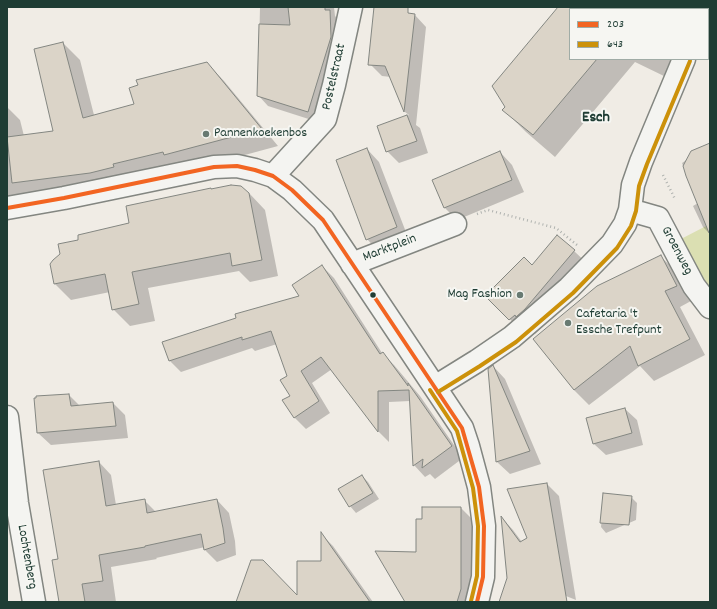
<!DOCTYPE html>
<html>
<head>
<meta charset="utf-8">
<style>
  body { margin:0 }
  #map { position:relative; width:717px; height:609px; overflow:hidden; background:#f0ece5; font-family:Dekko,sans-serif }
  canvas { display:block }
  .frame { position:absolute; inset:0; border:8px solid #1f3d34; pointer-events:none }
  .legend { position:absolute; left:569px; top:8px; width:140px; height:52px; box-sizing:border-box; background:#f6f6f2; border:1px solid #a0aca6; margin:0; padding:5px 7px; list-style:none; font-size:12px; color:#1f3d34 }
  .legend li { display:flex; align-items:center; gap:8px; height:20px }
  .legend b { width:20px; border:1px solid #a0aca6 }
</style>
</head>
<body>
<div id="map">
<canvas width="717" height="609"></canvas>
<div class="frame"></div>
<ul class="legend">
<li><b style="height:5px;background:#f26522"></b>203</li>
<li><b style="height:5px;background:#cc910a"></b>643</li>
</ul>
</div>
<script>
const g = document.querySelector('canvas').getContext('2d');
g.lineJoin = 'round';
function fill(path, color) { g.fillStyle = color; g.fill(path, 'evenodd'); }
const poly = rows => new Path2D(rows.map(r => 'M' + r).join(''));
function stroke(path, color, width, dash) { g.strokeStyle = color; g.lineWidth = width; g.lineCap = dash ? 'butt' : 'round'; g.setLineDash(dash || []); g.stroke(path); }
function label(font, color, halo, rows, align = 'center') {
  g.font = font + ' Dekko,sans-serif'; g.lineWidth = 4; g.setLineDash([]); g.textBaseline = 'middle'; g.strokeStyle = halo; g.fillStyle = color; for (const [text, x, y, turn = 0] of rows) {
    g.save(); g.translate(x, y); g.rotate((+turn || 0) * Math.PI / 180); g.textAlign = isNaN(turn) ? turn : align; if (halo) g.strokeText(text, 0, 0); g.fillText(text, 0, 0); g.restore();
  }
}
const green = poly([
  [710,224,710,292,679,240]
]);
const shadow = poly([
  [260,7,334,7,335,16,340,21,318,122,268,106,258,95],
  [381,7,399,7,389,12,414,14,426,27,416,125,420,128,428,153,399,163,387,151,378,127,409,115,405,112,391,77,382,76,370,64],
  [559,7,647,7,651,9,570,9,570,59,676,59,666,77,635,62,555,157,526,132,504,110],
  [63,43,80,60,94,115,135,105,207,63,224,81,278,146,182,172,7,202,7,107,20,120,24,136,54,132],
  [710,144,710,234,703,227,693,206,698,203,682,163],
  [367,149,379,162,409,240,379,252,367,239],
  [500,152,512,165,524,192,457,220,445,208,433,180],
  [249,193,265,210,278,276,250,282,239,271,148,288,155,321,130,326,113,309,110,292,71,300,55,284,79,241],
  [574,251,592,268,542,327,535,334,533,332,528,337,486,296,532,266],
  [660,256,676,271,691,301,680,307,705,355,654,381,640,366,589,405,574,390,535,339],
  [322,266,334,278,382,353,394,365,420,396,463,458,435,479,430,474,425,477,414,465,410,401,389,402,389,442,378,431,332,369,312,383,330,413,306,429,294,417,289,376,277,344,255,351,252,348,181,372,169,360,300,296],
  [493,366,505,379,541,464,510,474,497,462],
  [69,395,80,406,113,403,125,415,128,438,51,445,38,433],
  [625,409,637,420,643,445,606,455,594,444],
  [99,462,111,475,116,505,144,500,156,512,217,500,229,513,235,541,236,555,217,562,205,550,205,547,156,558,157,559,111,567,116,602,60,602,59,560],
  [362,476,368,482,379,499,356,513,350,506],
  [547,484,559,496,576,600,566,596,564,602,500,602,508,578,503,519,513,530,522,542,529,539],
  [604,494,631,497,637,503,636,520,606,533,601,527],
  [423,508,461,508,473,520,472,602,407,602,423,520],
  [322,535,333,546,373,602,308,602,322,562]
]);
const building = poly([
  [288,7,325,7,325,10,330,10,331,37,308,112,257,96,259,24,290,25,288,7],
  [374,7,408,7,408,13,415,14,404,112,385,66,368,65,374,7],
  [558,7,570,7,570,59,597,59,533,135,502,110,505,107,492,86,558,7],
  [63,42,83,118,134,104,129,88,138,85,136,80,207,62,262,129,164,155,163,152,113,164,114,167,90,173,12,183,7,137,53,131,34,49,63,42],
  [407,115,417,141,386,152,377,126,407,115],
  [710,143,710,233,709,233,686,176,683,166,691,151,710,143],
  [367,148,397,227,366,240,336,160,367,148],
  [500,151,512,180,444,208,432,180,500,151],
  [231,185,241,186,249,193,262,260,232,266,230,253,132,272,139,304,112,310,105,274,54,284,50,264,53,260,60,254,58,244,78,240,78,235,129,223,126,206,211,188,211,189,231,185],
  [557,235,575,250,525,309,516,317,515,315,509,320,485,296,524,257,532,265,557,235],
  [661,255,677,286,665,291,690,339,638,366,630,346,574,390,533,339,597,286,661,255],
  [322,265,380,354,383,352,408,386,408,383,452,446,422,468,423,459,413,466,409,390,378,391,378,432,321,357,301,371,319,401,294,418,282,400,290,396,280,380,287,376,271,331,242,340,242,337,169,361,162,342,236,318,235,314,299,296,292,285,322,265],
  [493,365,530,451,496,462,488,369,493,365],
  [69,394,71,406,113,402,116,426,37,433,34,398,36,398,36,396,69,394],
  [625,408,632,433,593,444,586,418,625,408],
  [99,461,106,506,145,499,147,513,217,499,223,528,225,543,204,550,201,534,145,546,145,547,99,555,103,581,82,584,85,602,59,602,52,560,58,559,43,470,99,461],
  [362,475,373,493,349,507,338,489,362,475],
  [547,483,567,602,499,602,507,578,501,516,520,542,527,538,507,489,547,483],
  [603,493,632,496,629,525,600,523,603,493],
  [422,507,461,507,461,589,457,602,405,602,375,551,416,552,416,519,422,519,422,507],
  [321,532,370,602,236,602,251,560,263,560,297,595,297,561,321,561,321,532]
]);
const path = poly([
  [663,175,675,199],
  [477,214,488,210,556,228,577,245]
]);
const minor = poly([
  [705,9,706,7],
  [273,176,325,119,334,85,351,7],
  [7,208,64,198,214,167,237,166,255,170,273,176,292,190,323,220,410,350,462,428,468,446,479,487,484,526,483,577,477,602],
  [630,210,658,218,694,286,710,307],
  [352,264,455,224],
  [435,387,477,361,512,337,569,288,612,244,625,224,630,210,633,185,641,162,684,59],
  [7,417,17,503,34,602]
]);
const bus1 = poly([
  [7,208,64,198,214,167,237,166,255,170,273,176,292,190,323,220,462,428,479,487,484,526,483,577,477,602]
]);
const bus2 = poly([
  [430,390,457,431,473,488,478,526,477,576,471,601],
  [438,392,480,366,516,342,573,293,617,248,631,226,636,211,639,186,647,164,690,61]
]);
const markers = [
  [206,134,4,"#687a72"],
  [373,295,3.5,"#1f3d34"],
  [520,295,4,"#687a72"],
  [568,323,4,"#687a72"]
];
const streetNames = [
  ["Postelstraat",335,77,-77],
  ["Marktplein",390,249,-21],
  ["Groenweg",676,251,62],
  ["Lochtenberg",26,557,80]
];
const poiNames = [
  ["Pannenkoekenbos",214,134],
  ["Mag Fashion",512,295,"right"],
  ["Cafetaria 't",576,315],
  ["Essche Trefpunt",576,331]
];
const quarterNames = [
  ["Esch",596,119]
];
fill(green, '#dbdfb2');
fill(shadow, '#0003');
fill(building, '#dbd4c8');
stroke(building, '#838681', 1);
stroke(minor, '#838681', 25);
stroke(path, '#afb2af', 2.5, [1, 3]);
stroke(minor, '#f4f4f1', 22);
stroke(bus1, '#f26522', 4);
stroke(bus2, '#cc910a', 4);
for (const [x, y, r, color] of markers) { const dot = new Path2D(); dot.arc(x, y, r, 0, 2 * Math.PI); g.fillStyle = color; g.fill(dot); stroke(dot, '#f6f6f2', 1.5); }
label('14px', '#1f3d34', '#f6f6f2', streetNames);
label('14px', '#1f3d34', '#f6f6f2', poiNames, 'left');
label('bold 16px', '#1f3d34', '#f6f6f2', quarterNames);
</script>
</body>
</html>
